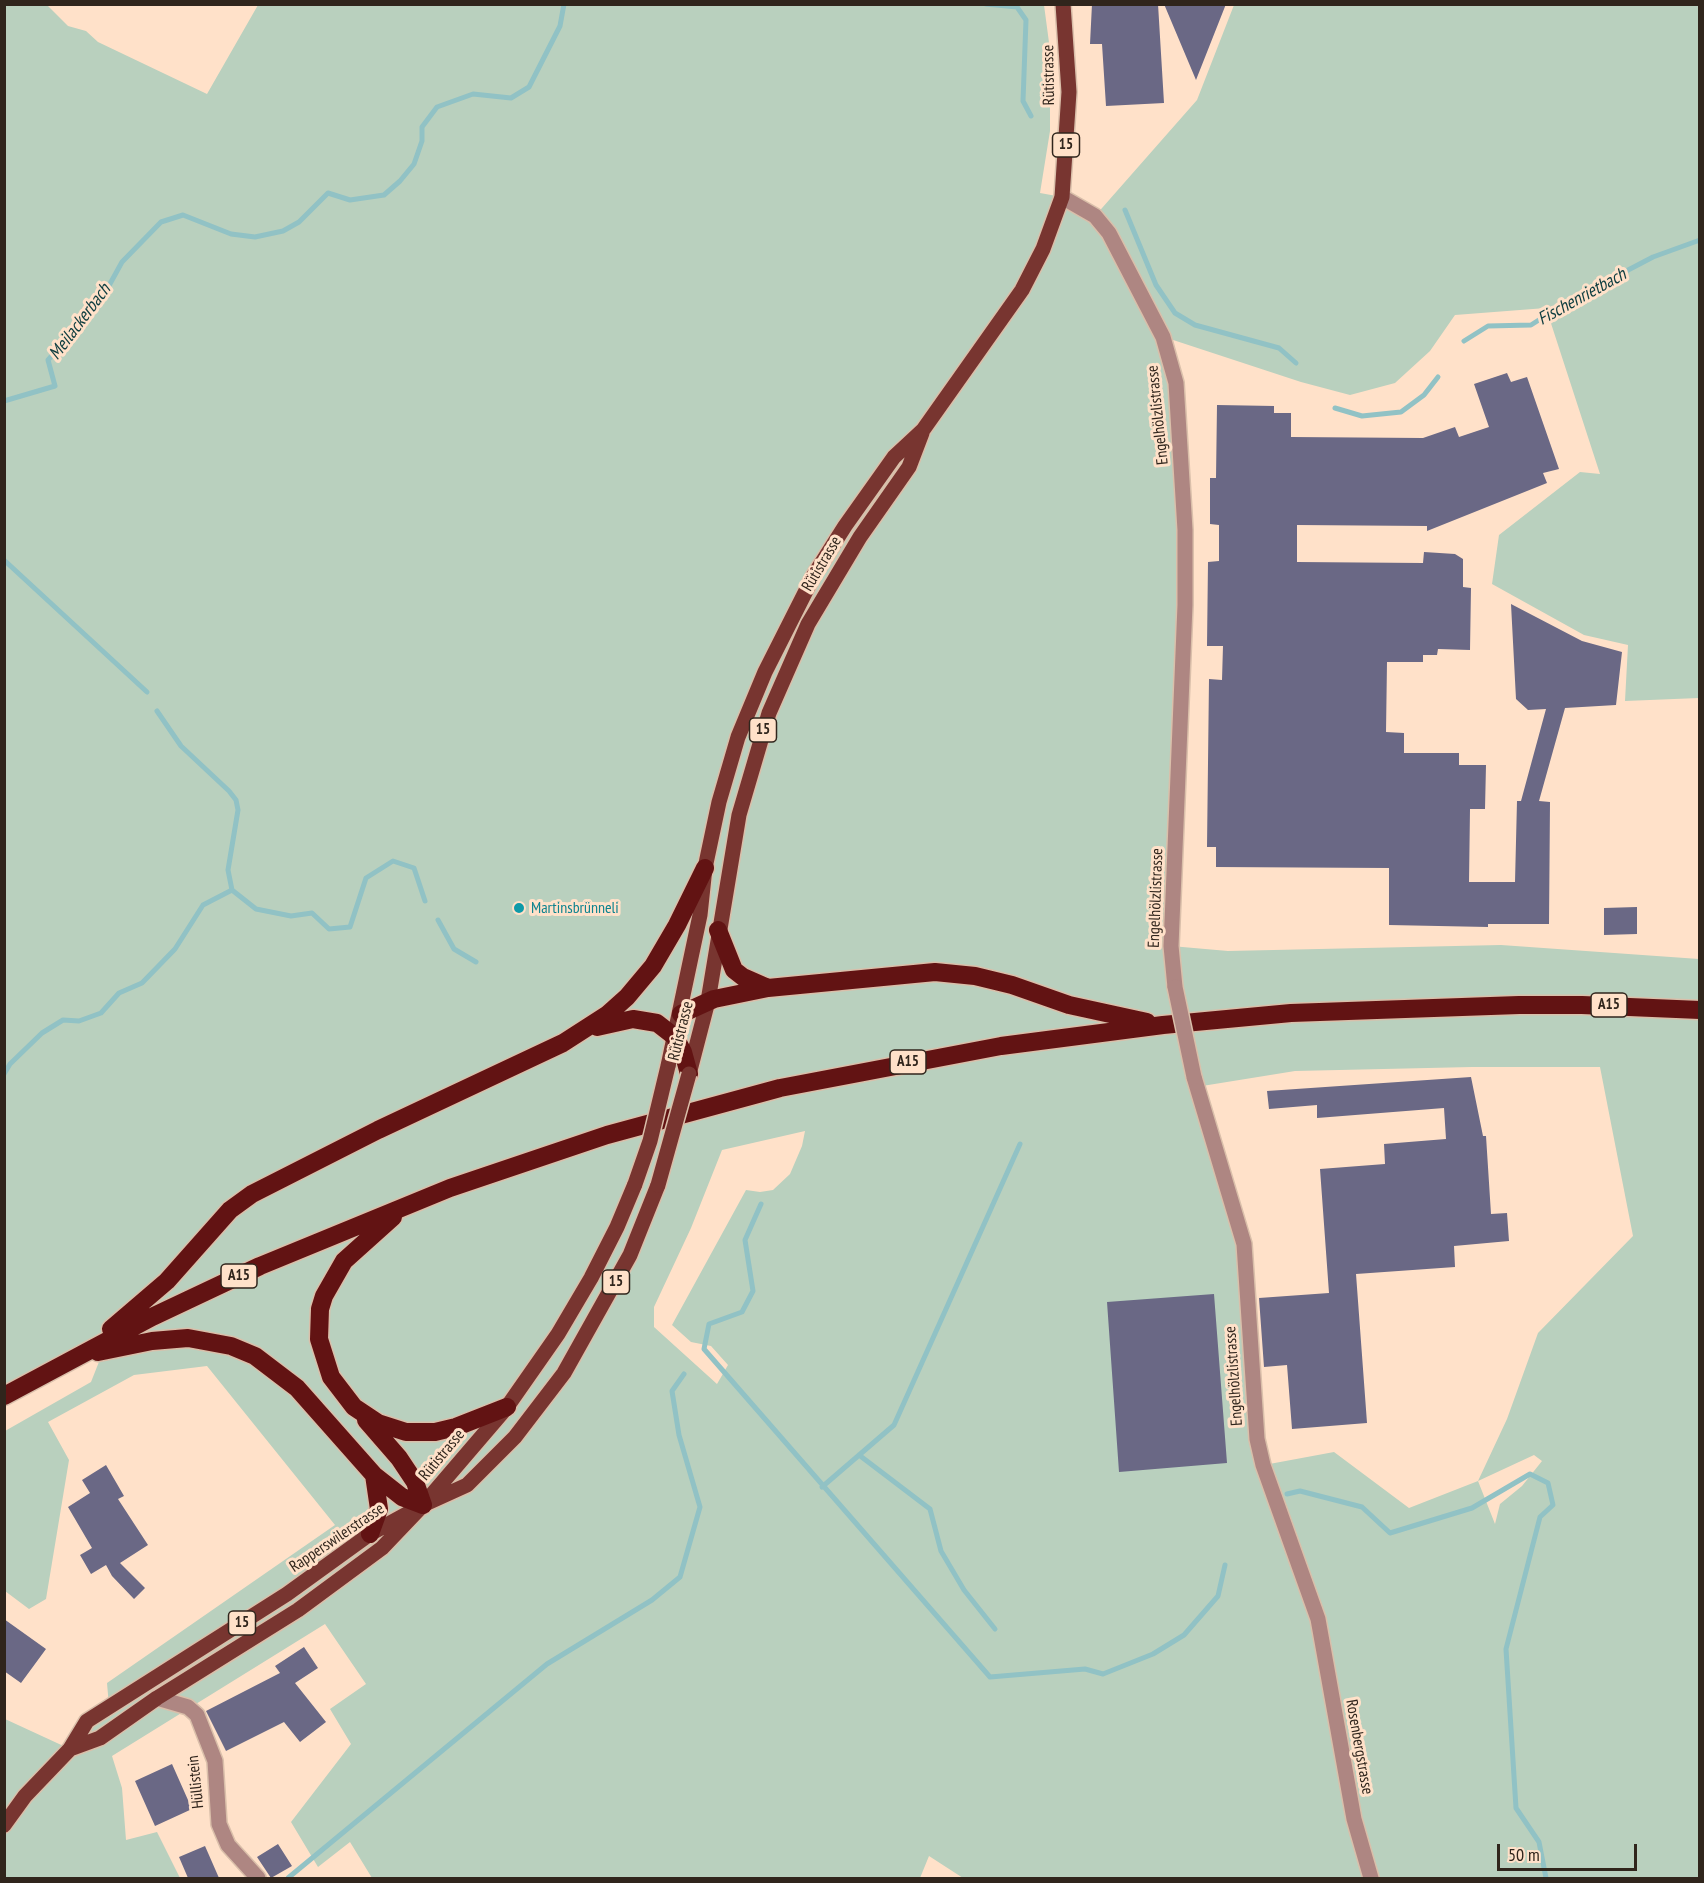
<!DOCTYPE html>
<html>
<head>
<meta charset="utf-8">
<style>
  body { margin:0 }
  #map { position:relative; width:1704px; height:1883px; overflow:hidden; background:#ffe1c9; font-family:"PT Sans Narrow",sans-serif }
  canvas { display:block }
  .frame { position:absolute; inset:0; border:6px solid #30251c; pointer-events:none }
  .scale { position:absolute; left:1497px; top:1844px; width:140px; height:27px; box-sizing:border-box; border:3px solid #30251c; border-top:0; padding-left:8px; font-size:18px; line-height:21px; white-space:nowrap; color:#30251c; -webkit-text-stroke:4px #ffe1c9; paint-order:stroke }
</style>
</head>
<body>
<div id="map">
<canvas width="1704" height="1883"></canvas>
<div class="frame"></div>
<div class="scale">50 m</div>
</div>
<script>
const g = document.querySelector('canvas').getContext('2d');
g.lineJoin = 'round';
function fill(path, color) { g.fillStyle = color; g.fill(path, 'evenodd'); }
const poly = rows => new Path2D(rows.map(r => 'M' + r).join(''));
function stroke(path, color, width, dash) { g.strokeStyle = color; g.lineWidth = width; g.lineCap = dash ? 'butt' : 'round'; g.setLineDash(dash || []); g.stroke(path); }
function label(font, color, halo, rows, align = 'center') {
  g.font = font + ' "PT Sans Narrow",sans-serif'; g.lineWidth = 6; g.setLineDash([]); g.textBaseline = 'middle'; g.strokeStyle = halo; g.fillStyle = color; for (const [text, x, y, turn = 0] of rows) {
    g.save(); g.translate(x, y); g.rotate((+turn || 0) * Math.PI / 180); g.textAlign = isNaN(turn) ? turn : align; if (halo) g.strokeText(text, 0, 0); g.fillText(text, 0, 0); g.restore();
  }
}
const green = poly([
  [5,5,47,5,68,26,86,31,98,42,207,94,258,5,1044,5,1050,50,1050,131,1040,193,1062,197,1095,216,1197,100,1234,5,1699,5,1699,698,1625,701,1628,645,1584,635,1492,584,1499,535,1580,472,1600,474,1546,308,1455,315,1430,351,1395,383,1350,395,1301,382,1164,337,1182,469,1171,946,1228,951,1501,945,1699,959,1699,1878,963,1878,929,1856,920,1878,372,1878,350,1842,318,1867,291,1822,351,1744,330,1709,366,1684,325,1624,112,1756,122,1788,126,1840,157,1832,180,1878,5,1878,5,1719,70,1749,109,1706,107,1683,335,1525,207,1366,134,1375,48,1422,69,1460,46,1599,29,1609,5,1591,5,1431,91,1382,112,1329,5,1396],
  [1472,1067,1600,1067,1633,1236,1538,1333,1507,1419,1478,1481,1409,1508,1334,1452,1264,1465,1244,1244,1196,1087,1295,1071],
  [805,1131,802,1146,790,1174,773,1190,760,1192,746,1190,672,1325,691,1342,711,1346,728,1365,717,1384,654,1327,654,1307,691,1228,722,1150],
  [1534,1455,1542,1461,1522,1486,1500,1504,1495,1524,1478,1481]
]);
const stream = poly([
  [986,4,1017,7,1026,20,1023,101,1031,116],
  [1125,210,1156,285,1175,313,1195,325,1279,348,1296,363],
  [1464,341,1488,326,1531,325,1567,302,1653,257,1700,240],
  [4,401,55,386,48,360,100,302,122,262,161,222,183,215,231,234,255,237,283,231,299,222,328,193,350,200,384,195,400,181,414,164,422,141,422,127,437,107,473,94,511,98,529,87,560,26,564,4],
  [1335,408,1362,416,1401,412,1424,395,1438,377],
  [4,560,147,692],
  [157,711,181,746,229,791,236,800,238,810,228,870,232,890,256,909,291,916,312,913,329,929,350,927,366,878,393,861,414,868,425,901],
  [438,920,454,949,476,962],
  [4,1074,10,1064,42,1033,63,1020,79,1021,101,1013,119,993,142,983,175,949,203,905,232,890],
  [761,1204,745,1240,753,1291,742,1312,709,1324,704,1349,990,1677,1085,1669,1103,1674,1153,1654,1184,1635,1218,1596,1225,1565],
  [859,1455,930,1509,941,1551,964,1590,995,1629],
  [822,1487,894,1425,1020,1144],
  [1287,1494,1300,1491,1362,1507,1390,1533,1472,1508,1530,1474,1548,1483,1553,1505,1540,1517,1506,1649,1516,1808,1539,1842,1546,1878],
  [288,1878,547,1664,652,1600,680,1577,700,1507,679,1435,672,1391,684,1374]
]);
const building = poly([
  [1092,4,1158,4,1164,103,1106,106,1102,44,1090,44],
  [1164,4,1226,4,1196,80],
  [1507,373,1511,382,1527,377,1559,469,1543,473,1547,483,1427,531,1427,526,1297,525,1297,562,1423,563,1424,552,1455,554,1463,559,1463,587,1471,588,1470,650,1438,649,1437,655,1423,655,1423,662,1387,662,1386,732,1404,733,1404,753,1459,753,1459,765,1486,765,1485,809,1470,809,1469,882,1515,882,1517,801,1521,801,1546,709,1528,710,1516,699,1511,604,1582,641,1622,652,1616,705,1565,708,1539,801,1550,802,1549,924,1488,924,1488,927,1389,925,1389,868,1216,867,1216,847,1207,847,1209,679,1222,680,1223,646,1207,646,1208,562,1219,561,1219,525,1210,524,1210,478,1216,478,1217,405,1274,406,1274,413,1291,413,1291,437,1423,438,1455,427,1459,437,1489,427,1474,384],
  [1637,907,1637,934,1604,935,1604,908],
  [1471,1077,1483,1136,1486,1136,1491,1214,1507,1213,1509,1241,1454,1246,1455,1267,1356,1274,1367,1423,1292,1429,1287,1365,1264,1367,1259,1298,1329,1293,1320,1169,1385,1164,1384,1144,1446,1139,1444,1108,1317,1118,1317,1105,1269,1109,1267,1091],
  [1214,1294,1227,1463,1119,1472,1107,1302],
  [106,1465,124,1496,118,1499,148,1545,120,1563,145,1588,134,1599,112,1576,106,1565,91,1574,80,1555,92,1548,68,1507,90,1493,82,1480],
  [4,1619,46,1649,21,1683,4,1671],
  [304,1647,318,1668,295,1683,326,1722,300,1742,284,1722,226,1751,206,1711,280,1673,275,1666],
  [172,1764,192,1809,155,1826,135,1781],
  [278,1844,292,1866,271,1878,257,1857],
  [205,1846,219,1878,188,1878,179,1857]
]);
const street = poly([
  [1062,197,1095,216,1109,233,1163,337,1176,383,1185,530,1185,605,1171,946,1175,987],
  [1194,1077,1244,1244,1257,1439,1263,1465,1318,1619,1354,1819,1371,1878],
  [157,1698,188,1707,197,1715,215,1761,219,1824,228,1845,258,1878]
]);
const primary = poly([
  [668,1066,700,915,705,868,719,802,738,737,765,672,814,575,845,526,894,457,923,430,1022,290,1043,249,1062,197,1069,92,1063,4],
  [689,1074,708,1001,739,815,769,713,808,624,860,537,909,467,922,433],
  [70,1749,100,1738,157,1698,298,1610,382,1548,423,1505,507,1407,558,1334,591,1278,617,1227,635,1184],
  [4,1825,25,1796,70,1749,87,1721,287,1594,370,1534,423,1505,467,1485,515,1437,564,1373,630,1255,658,1185]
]);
const highway = poly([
  [718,930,734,970,743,977,768,988],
  [681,1014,714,999,768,988,935,972,975,976,1012,985,1069,1005,1147,1022],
  [597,1027,633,1019,657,1023,675,1037,683,1052,689,1074],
  [393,1217,344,1261,324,1296,320,1309,319,1339,331,1377,354,1407,378,1423,406,1432,435,1432,456,1427,507,1407],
  [111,1329,167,1281,230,1210,252,1194,378,1130,563,1043,608,1014,627,997,653,966,677,925,705,868],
  [98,1352,152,1341,188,1338,231,1346,255,1356,297,1388,374,1475,402,1497,423,1505],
  [4,1396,152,1317,260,1266,450,1188,607,1135,780,1088,1001,1046,1163,1025,1291,1013,1519,1005,1582,1005,1700,1010],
  [366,1420,399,1458,415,1482,423,1505],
  [370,1534,379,1509,374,1475]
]);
const streetBridge = poly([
  [1175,987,1194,1077]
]);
const primaryBridge = poly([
  [635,1184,650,1141,668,1066],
  [658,1185,689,1074]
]);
const markers = [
  [519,908,6,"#0f9aa8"]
];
const shields = [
  [1066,145,27],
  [763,730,27],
  [1609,1005,36],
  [908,1062,36],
  [239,1276,36],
  [616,1282,27],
  [242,1623,27]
];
const shieldNames = [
  ["15",1066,145],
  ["15",763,730],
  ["A15",1609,1005],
  ["A15",908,1062],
  ["A15",239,1276],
  ["15",616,1282],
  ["15",242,1623]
];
const streetNames = [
  ["Rütistrasse",1049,75,-91],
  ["Engelhölzlistrasse",1158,415,-96],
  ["Rütistrasse",822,564,-59],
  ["Engelhölzlistrasse",1156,898,-88],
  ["Rütistrasse",681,1031,-76],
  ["Engelhölzlistrasse",1234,1376,-94],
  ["Rütistrasse",442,1455,-50],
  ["Rapperswilerstrasse",337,1538,-34],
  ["Rosenbergstrasse",1359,1747,80],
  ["Hüllistein",196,1782,-96]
];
const cultureNames = [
  ["Martinsbrünneli",531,908]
];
const waterNames = [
  ["Fischenrietbach",1582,297,-29],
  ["Meilackerbach",80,322,-53]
];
fill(green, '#b9d0be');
stroke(stream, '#91c2c5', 5);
fill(building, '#6a6885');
stroke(street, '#dabfaa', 18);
stroke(primary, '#dabfaa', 18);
stroke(highway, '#dabfaa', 21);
stroke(street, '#ae8682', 15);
stroke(primary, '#783530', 15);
stroke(highway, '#621313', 18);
stroke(streetBridge, '#dabfaa', 18, []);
stroke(primaryBridge, '#dabfaa', 18, []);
stroke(streetBridge, '#ae8682', 15);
stroke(primaryBridge, '#783530', 15);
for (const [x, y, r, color] of markers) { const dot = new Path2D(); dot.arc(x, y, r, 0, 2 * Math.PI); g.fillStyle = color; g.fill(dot); stroke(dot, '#ffe1c9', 2); }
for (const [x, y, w] of shields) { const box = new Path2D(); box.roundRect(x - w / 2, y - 12, w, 24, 4.5); g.fillStyle = '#ffe1c9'; g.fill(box); stroke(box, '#30251c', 1.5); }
label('bold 15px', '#30251c', null, shieldNames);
label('16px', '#30251c', '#ffe1c9', streetNames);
label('16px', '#0d838f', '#ffe1c9', cultureNames, 'left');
label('italic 18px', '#0d3c3f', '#ffe1c9', waterNames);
</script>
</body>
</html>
